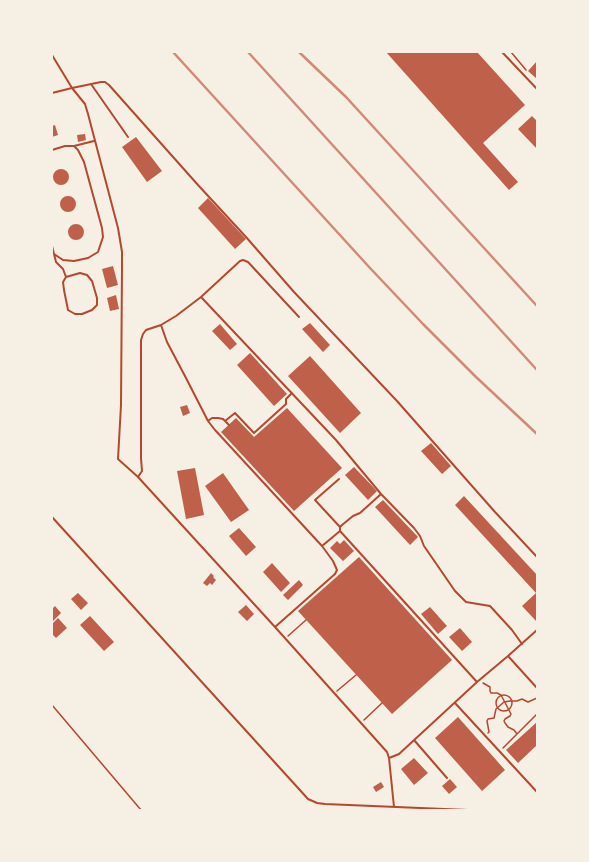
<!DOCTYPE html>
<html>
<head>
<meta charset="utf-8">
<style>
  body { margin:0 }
  #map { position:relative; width:589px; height:862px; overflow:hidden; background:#f6efe4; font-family:"Fira Sans Condensed",sans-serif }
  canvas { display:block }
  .frame { position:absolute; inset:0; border:53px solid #f6efe4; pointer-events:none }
</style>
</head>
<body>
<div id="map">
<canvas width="589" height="862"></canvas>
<div class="frame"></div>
</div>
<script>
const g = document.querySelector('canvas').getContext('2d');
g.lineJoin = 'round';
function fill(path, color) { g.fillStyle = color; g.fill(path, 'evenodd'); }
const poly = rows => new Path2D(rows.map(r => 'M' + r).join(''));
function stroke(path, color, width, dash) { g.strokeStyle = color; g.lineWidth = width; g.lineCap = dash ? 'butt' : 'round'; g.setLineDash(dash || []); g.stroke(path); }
const building = poly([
  [386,52,477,52,525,105,483,143,518,182,509,190],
  [537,61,537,79,528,71],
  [532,116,537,121,537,149,518,129],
  [55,125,58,135,52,137,52,126],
  [85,134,86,140,78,142,77,135],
  [136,137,162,171,147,182,122,147],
  '53 177a8 8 0 1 1 16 0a8 8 0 1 1-16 0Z',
  '60 204a8 8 0 1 1 16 0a8 8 0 1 1-16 0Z',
  [208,198,246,239,235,249,198,208],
  '68 232a8 8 0 1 1 16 0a8 8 0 1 1-16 0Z',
  [113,266,118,285,107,288,102,269],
  [116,295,119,309,110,311,107,298],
  [310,323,330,345,323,352,302,329],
  [220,324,237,344,230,350,212,331],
  [250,353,287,394,274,406,237,365],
  [310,356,361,413,340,433,288,376],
  [187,405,190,413,183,416,180,407],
  [287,408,342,468,294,511,221,432,236,418,254,437],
  [431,443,451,466,442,474,421,451],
  [354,467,377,491,368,500,345,475],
  [195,468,204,515,186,519,177,471],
  [223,473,249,510,231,522,205,486],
  [464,496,537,575,537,622,522,606,536,593,455,505],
  [383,500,418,537,410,545,375,507],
  [239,528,256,547,246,556,229,536],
  [344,540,354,551,343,561,330,548,337,541,340,544],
  [359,557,452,660,392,714,298,611],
  [272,563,290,583,281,592,263,572],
  [211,573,214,576,213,577,216,580,212,585,210,583,207,586,203,583],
  [299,580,303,585,288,600,283,595],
  [78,593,88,603,81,610,71,599],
  [246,605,254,614,247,621,238,612],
  [55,606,61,613,52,622,52,609],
  [430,607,447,626,438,634,421,614],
  [90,616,114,642,104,651,80,625],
  [58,618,67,628,56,638,52,634,52,624],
  [460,628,472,642,462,651,449,637],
  [458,717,505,770,482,791,435,738],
  [537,722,537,745,518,763,506,750],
  [414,758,428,773,414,785,401,769],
  [450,779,457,787,449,794,442,786],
  [381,782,384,787,376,792,373,787]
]);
const path = poly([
  [511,52,526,70],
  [288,636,306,620],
  [483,683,490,687,490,691,491,693,497,693,501,695,511,714,510,716,505,719,504,721,505,723,508,727,514,730,517,734],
  [337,691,356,675],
  '496 703a8 8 0 1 1 16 0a8 8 0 1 1-16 0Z',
  [52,705,141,810],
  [364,720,382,703],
  [488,733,489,732,487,721,488,719,494,718,496,709,504,702,510,701,517,701,522,699,528,702,537,698],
  [503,748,537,714]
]);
const service = poly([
  [502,52,537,89],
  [52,55,72,88,52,93],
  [91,84,128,137],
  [52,150,65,146,74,146,94,141],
  [52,246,56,262,63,269,66,277],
  [54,254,63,260,74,261,88,258,98,252,103,237,102,228,84,162,78,150,74,146],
  [80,273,87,275,92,281,97,298,97,305,92,310,82,314,75,314,68,310,64,290,63,282,66,277,80,273],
  [201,297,336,440,381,494,414,528,420,536,424,546,455,591,466,602,490,606,512,630,522,644],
  [161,325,167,342,186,378,208,421,215,430,322,546,333,561,337,570,335,574,275,627],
  [208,421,212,418,218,418,223,419,229,425],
  [225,421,235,413,254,433,286,404,286,399,292,393],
  [138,477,142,471,141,458,141,340,143,334,146,330,161,325,176,316,201,297,240,261,243,260,248,262,299,317],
  [339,479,315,500,340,527],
  [52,517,308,799,317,803,325,804,468,810],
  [340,531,477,682],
  [322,546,340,531,340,527,342,525,353,516,360,513,381,494],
  [508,656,537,688],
  [455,703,537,792],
  [414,740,447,778],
  [389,758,387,752,275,627,138,477,118,459,121,405,122,268,122,252,118,228,88,114,85,104,72,88,101,82,105,82,109,85,198,185,246,237,294,292,397,401,495,512,537,557],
  [394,807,389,758,399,754,477,682,508,656,537,630]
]);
const rail = poly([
  [173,52,370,268,423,324,476,377,537,434],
  [248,52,537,370],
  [299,52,346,97,537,306]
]);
fill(building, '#bf614a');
stroke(path, '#b5482f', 1.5);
stroke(service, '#b5482f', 2);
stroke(rail, '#cf8b77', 2.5);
</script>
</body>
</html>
